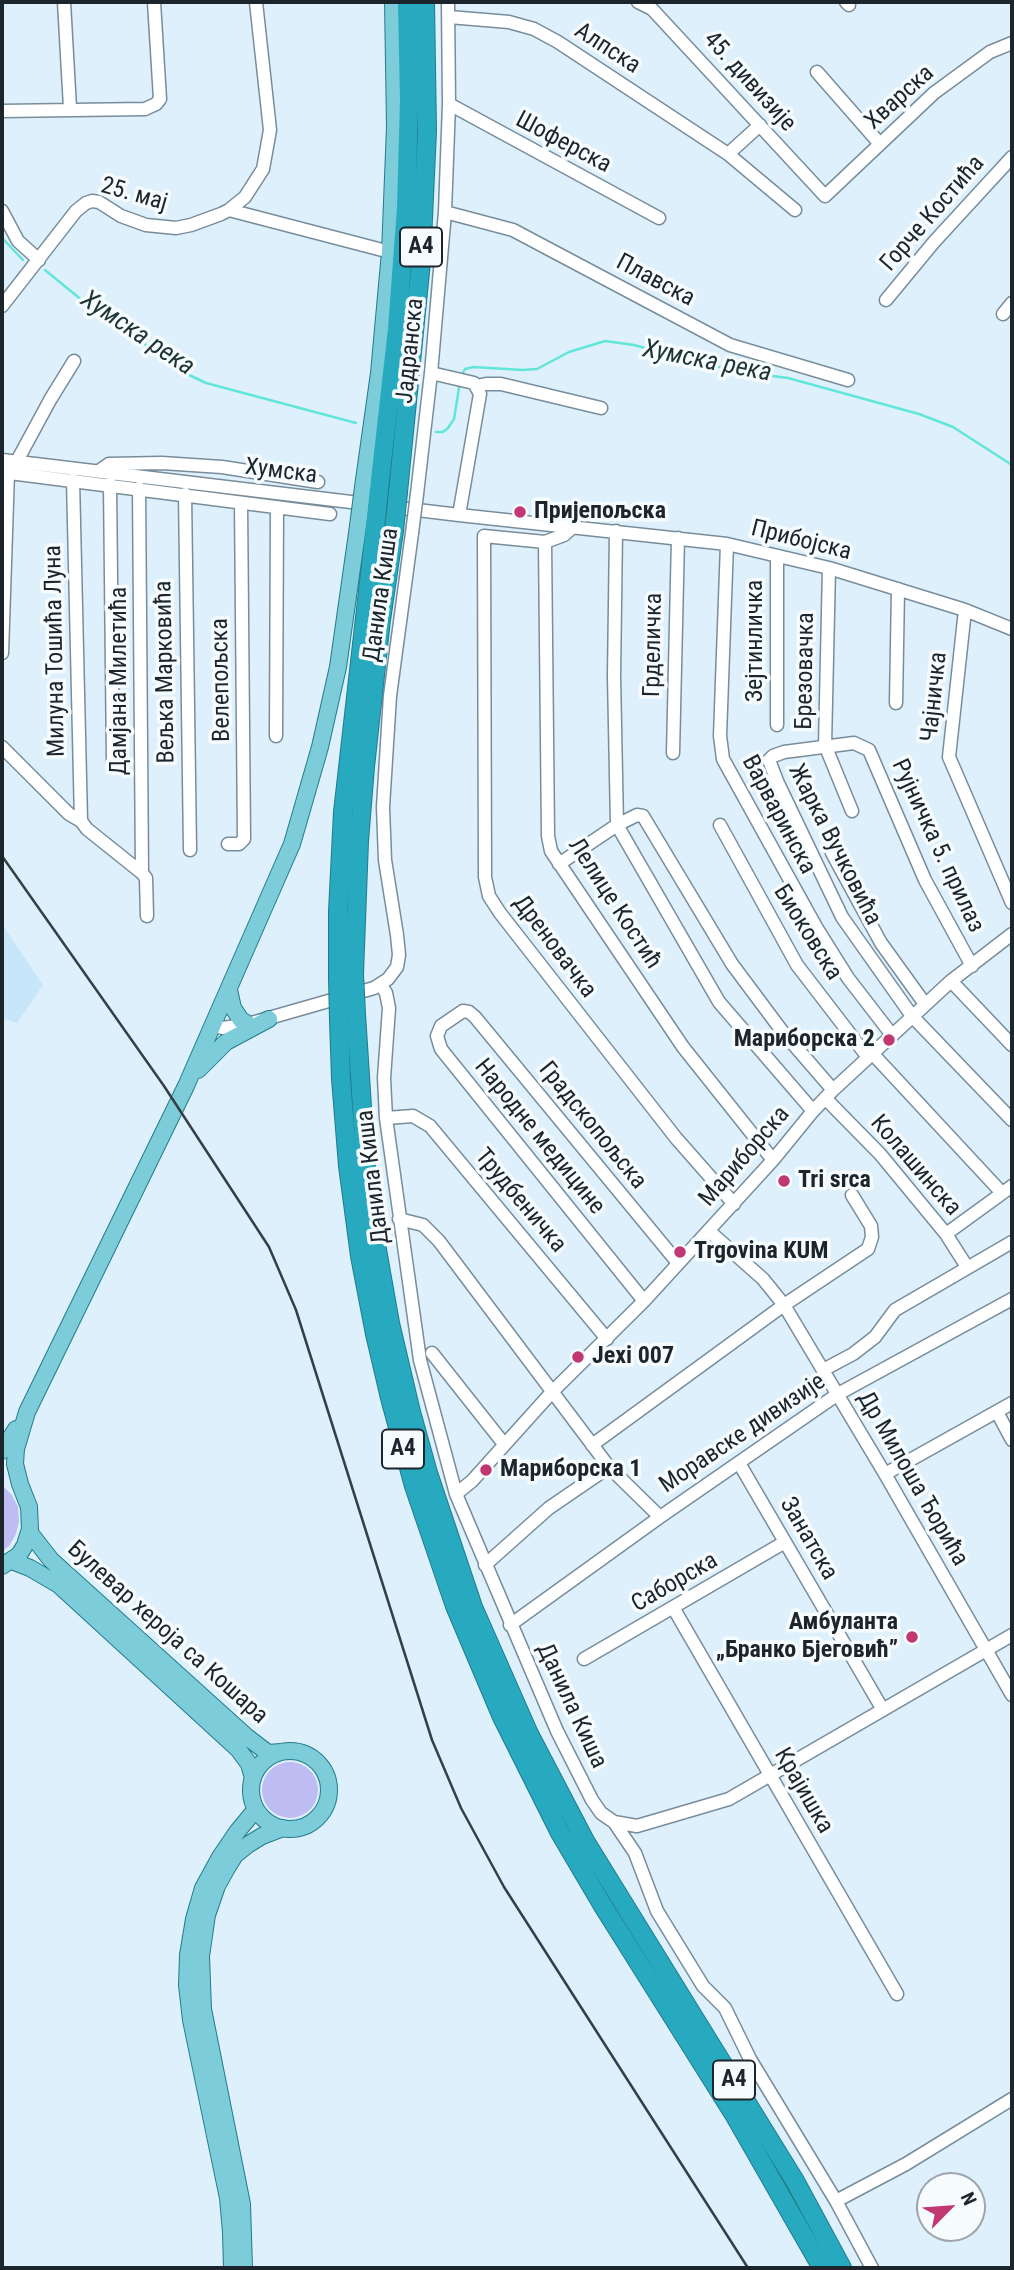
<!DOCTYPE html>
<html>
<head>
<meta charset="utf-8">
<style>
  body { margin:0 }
  #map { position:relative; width:1014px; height:2270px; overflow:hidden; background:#ddf0fc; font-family:"Roboto Condensed",sans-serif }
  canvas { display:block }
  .frame { position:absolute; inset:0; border:4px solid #1c252b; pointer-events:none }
  .north { position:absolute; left:916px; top:2172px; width:70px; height:70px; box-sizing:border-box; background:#f6fbfe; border:2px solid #9fa5aa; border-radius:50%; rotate:65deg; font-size:19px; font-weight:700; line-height:28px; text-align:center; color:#1c252b }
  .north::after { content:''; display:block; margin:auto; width:24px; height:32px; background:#c03771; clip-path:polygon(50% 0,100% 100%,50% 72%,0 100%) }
</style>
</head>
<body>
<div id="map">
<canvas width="1014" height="2270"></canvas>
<div class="frame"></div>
<div class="north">N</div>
</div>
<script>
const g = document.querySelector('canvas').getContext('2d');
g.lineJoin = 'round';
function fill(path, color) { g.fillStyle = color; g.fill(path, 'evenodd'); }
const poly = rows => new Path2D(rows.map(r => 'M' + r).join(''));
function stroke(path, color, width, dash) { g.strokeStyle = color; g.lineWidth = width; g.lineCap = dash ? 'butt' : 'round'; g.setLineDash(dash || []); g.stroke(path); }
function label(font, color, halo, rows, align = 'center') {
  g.font = font + ' "Roboto Condensed",sans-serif'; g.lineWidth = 7; g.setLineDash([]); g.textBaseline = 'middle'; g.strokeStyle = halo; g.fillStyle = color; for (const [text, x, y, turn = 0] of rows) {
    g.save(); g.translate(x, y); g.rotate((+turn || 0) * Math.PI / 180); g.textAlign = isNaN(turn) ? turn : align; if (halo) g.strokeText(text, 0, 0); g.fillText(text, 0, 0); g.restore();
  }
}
const built = poly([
  [2,924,43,985,17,1023,2,1018]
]);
const green = poly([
  [2,1485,12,1495,18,1507,19,1521,16,1534,9,1546,2,1552],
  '262 1790a28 28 0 1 1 56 0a28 28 0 1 1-56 0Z'
]);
const stream = poly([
  [2,238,23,260],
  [45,270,78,297,187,374,206,383,356,423],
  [461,376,465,369,473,367,523,370,537,369,569,352,605,341,634,345,700,363,750,373,788,378,919,414,953,427,1012,465],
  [436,432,443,432,448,428,454,419,460,382]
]);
const minor = poly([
  [64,2,70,108],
  [638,2,652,9,825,196,934,93,990,52,1012,43],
  [846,2,849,5],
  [449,17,509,22,534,29,558,42,728,154,795,210],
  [817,72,880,144],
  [449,104,659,218],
  [2,111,145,109,156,104,160,99,154,2],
  [728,154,760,125],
  [229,210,390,252],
  [2,211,18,241,39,260],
  [445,212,513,230,730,345,848,380],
  [886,300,934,242,1012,157],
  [2,306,76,211,86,203,92,201,99,202,121,216,146,225,176,228,191,225,221,214,229,210,245,197,263,169,270,130,256,2],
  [1003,314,1012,303],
  [431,373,474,383,480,394,459,515],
  [477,386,486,384,501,384,601,408],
  [2,460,459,515,727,544,829,568,965,610,1012,629],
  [17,461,50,400,74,361],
  [99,471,109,464,162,463,222,467,318,482],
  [2,472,330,514],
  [73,480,81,821],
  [110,484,113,763],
  [139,488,142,873],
  [185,494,190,850],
  [417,494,431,373,445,212,449,104,448,2],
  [573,527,564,535,545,542,484,536,485,877,489,896,500,913,676,1138,734,1204],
  [616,531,614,676,617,825,719,1002,813,1111],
  [545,542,548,836,551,851,683,1047,773,1160],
  [727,544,720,736,723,759,816,927,848,978,892,1035],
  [777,556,777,725],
  [829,568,825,745,852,811],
  [965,610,949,757,1012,903],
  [2,653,8,472],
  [896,703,898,589],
  [276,736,277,508],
  [2,747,69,814,81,821,87,829,142,873,146,878,147,916],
  [673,753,678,538],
  [720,825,797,965,867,1056],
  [228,844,239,844,244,839,241,503],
  [832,853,881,943,925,1004],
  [559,864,617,825,637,815,643,816,732,964,782,1031,833,1090],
  [972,966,925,880,869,750,854,743,784,752,773,756,769,760,777,781,842,917,912,1016,1012,1120],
  [951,981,1012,1045],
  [381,985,386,993,389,1008,384,1078,386,1118,420,1360,456,1494,557,1731,592,1800,601,1813,614,1822,635,1853,657,1911,703,1986,725,2008,750,2059,836,2201,872,2268],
  [213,1026,223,1028,248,1024,374,988,388,979,397,967,399,955,397,935,385,860,383,807,390,696,412,533],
  [871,1052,1002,1193],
  [825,1098,880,1154,946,1234,967,1267],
  [386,1118,413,1116,430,1126,607,1339],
  [399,1219,423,1225,439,1241,609,1467,660,1517],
  [709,1231,763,1279,784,1305,885,1474,1012,1695],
  [946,1234,1012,1186],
  [644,1301,441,1049,437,1036,441,1026,463,1011,469,1012,475,1017,678,1263],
  [432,1353,504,1444],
  [823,1370,853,1354,875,1337,895,1310,1012,1242],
  [997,1412,1012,1440],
  [592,1445,784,1305,868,1249,872,1237,871,1226,852,1195],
  [739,1463,883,1710],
  [885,1474,1012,1403],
  [456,1494,472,1481,552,1392,644,1301,773,1160,813,1111,833,1090,951,981,1012,934],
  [485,1565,549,1508,609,1467],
  [674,1609,897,1994],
  [510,1625,660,1517,838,1394,1012,1299],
  [584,1659,785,1542],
  [614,1822,637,1826,729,1799,1012,1635],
  [836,2201,906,2164,1012,2099]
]);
const major = poly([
  [363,487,379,373,390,252,395,127,393,2],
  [229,990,233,1008,241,1020,248,1024],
  [198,1070,226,1042,269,1019],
  [2,1451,16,1429],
  [30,1533,51,1560,247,1737,268,1753,281,1752],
  [12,1561,30,1568,59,1585,238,1749,249,1764,253,1778],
  [2,1566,19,1555,25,1545,30,1529,29,1507,20,1484,15,1464,16,1449,27,1412,186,1086,292,844,320,747,338,667,358,526],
  '251 1790a39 39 0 1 1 78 0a39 39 0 1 1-78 0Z',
  [232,2268,231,2232,228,2198,191,2020,187,1985,188,1955,194,1919,203,1888,220,1857,237,1832,256,1809],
  [244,2268,242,2204,203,2009,201,1956,207,1915,217,1886,227,1868,235,1855,249,1844,262,1836,283,1828]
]);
const highway = poly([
  [379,489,397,329,406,208,409,100,407,2],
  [398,492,421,262,427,131,425,2],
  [354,974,359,841,365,767,381,620,394,531],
  [338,978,338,911,343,812,375,529],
  [356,1014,366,1169,376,1244,390,1323,411,1412,428,1473,473,1607,529,1734,585,1841,795,2181,842,2268],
  [339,1020,341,1079,348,1166,360,1256,375,1334,390,1398,414,1486,455,1606,502,1717,560,1833,603,1906,735,2116,822,2268]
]);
const rail = poly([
  [2,856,164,1086,269,1247,296,1310,432,1740,461,1808,504,1887,748,2268]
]);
const minorBridge = poly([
  [412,533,417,494]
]);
const majorBridge = poly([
  [358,526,363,487]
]);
const highwayBridge = poly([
  [375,529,379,489],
  [394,531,398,492],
  [354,974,356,1014],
  [338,978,339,1020]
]);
const markers = [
  [520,512,7,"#c03771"],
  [889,1040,7,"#c03771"],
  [784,1181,7,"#c03771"],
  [680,1252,7,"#c03771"],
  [578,1357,7,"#c03771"],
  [486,1470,7,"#c03771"],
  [912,1637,7,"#c03771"]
];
const shields = [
  [421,247,42],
  [403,1449,42],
  [734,2080,42]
];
const shieldNames = [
  ["A4",421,247],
  ["A4",403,1449],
  ["A4",734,2080]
];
const streetNames = [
  ["Алпска",607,49,33],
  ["45. дивизије",749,82,48],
  ["Хварска",900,98,-42],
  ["Шоферска",563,143,28],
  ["25. мај",134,195,16],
  ["Горче Костића",933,214,-49],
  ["Плавска",655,281,28],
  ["Јадранска",411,351,-84],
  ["Хумска",281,472,7],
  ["Прибојска",801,541,14],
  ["Данила Киша",382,595,-82],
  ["Зејтинличка",756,641,-90],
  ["Грделичка",654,645,-89],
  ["Милуна Тошића Луна",56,651,-91],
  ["Брезовачка",806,671,-89],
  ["Вељка Марковића",166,672,-91],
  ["Велепољска",222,680,-91],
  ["Дамјана Милетића",120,681,-90],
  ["Чајничка",935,697,-84],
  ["Варваринска",778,815,62],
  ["Жарка Вучковића",834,845,63],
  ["Рујничка 5. прилаз",937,846,65],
  ["Лелице Костић",614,904,57],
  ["Биоковска",807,933,58],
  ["Дреновачка",554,947,53],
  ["Градскопољска",592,1126,51],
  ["Народне медицине",539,1137,51],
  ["Мариборска",745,1157,-49],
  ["Колашинска",915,1166,49],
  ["Данила Киша",374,1177,-97],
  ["Трудбеничка",520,1201,50],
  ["Моравске дивизије",743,1434,-34],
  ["Др Милоша Ђорића",912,1479,60],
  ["Занатска",808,1539,60],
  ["Саборска",675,1583,-30],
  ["Булевар хероја са Кошара",167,1633,42],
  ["Данила Киша",571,1706,65],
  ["Крајишка",803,1791,60]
];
const poiNames = [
  ["Пријепољска",534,512],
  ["Мариборска 2",875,1040,"right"],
  ["Tri srca",798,1181],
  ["Trgovina KUM",694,1252],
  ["Jexi 007",592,1357],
  ["Мариборска 1",500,1470],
  ["Амбуланта",898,1623,"right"],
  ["„Бранко Бјеговић”",898,1651,"right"]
];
const waterNames = [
  ["Хумска река",137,334,34],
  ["Хумска река",707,362,11]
];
fill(built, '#c7e6f9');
fill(green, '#bdbdf4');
stroke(stream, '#62e6d9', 2.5);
stroke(minor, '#788d9b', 15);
stroke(major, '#237b8b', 18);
stroke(highway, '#237b8b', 20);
stroke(minor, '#fff', 12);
stroke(major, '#7dccd9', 16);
stroke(highway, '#27aabf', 18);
stroke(rail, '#353f46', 2.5);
stroke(minorBridge, '#788d9b', 15, []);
stroke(majorBridge, '#237b8b', 18, []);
stroke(highwayBridge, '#237b8b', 20, []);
stroke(minorBridge, '#fff', 12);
stroke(majorBridge, '#7dccd9', 16);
stroke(highwayBridge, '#27aabf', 18);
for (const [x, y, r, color] of markers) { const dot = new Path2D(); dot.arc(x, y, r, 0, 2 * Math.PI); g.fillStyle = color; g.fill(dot); stroke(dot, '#f6fbfe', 2.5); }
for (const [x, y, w] of shields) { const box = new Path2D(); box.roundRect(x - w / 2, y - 19.5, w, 39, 5); g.fillStyle = '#f6fbfe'; g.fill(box); stroke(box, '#1c252b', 2); }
label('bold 23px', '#1c252b', null, shieldNames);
label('24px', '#1c252b', '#f6fbfe', streetNames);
label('bold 24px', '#1c252b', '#f6fbfe', poiNames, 'left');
label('italic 26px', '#1e3532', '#f6fbfe', waterNames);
</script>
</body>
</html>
